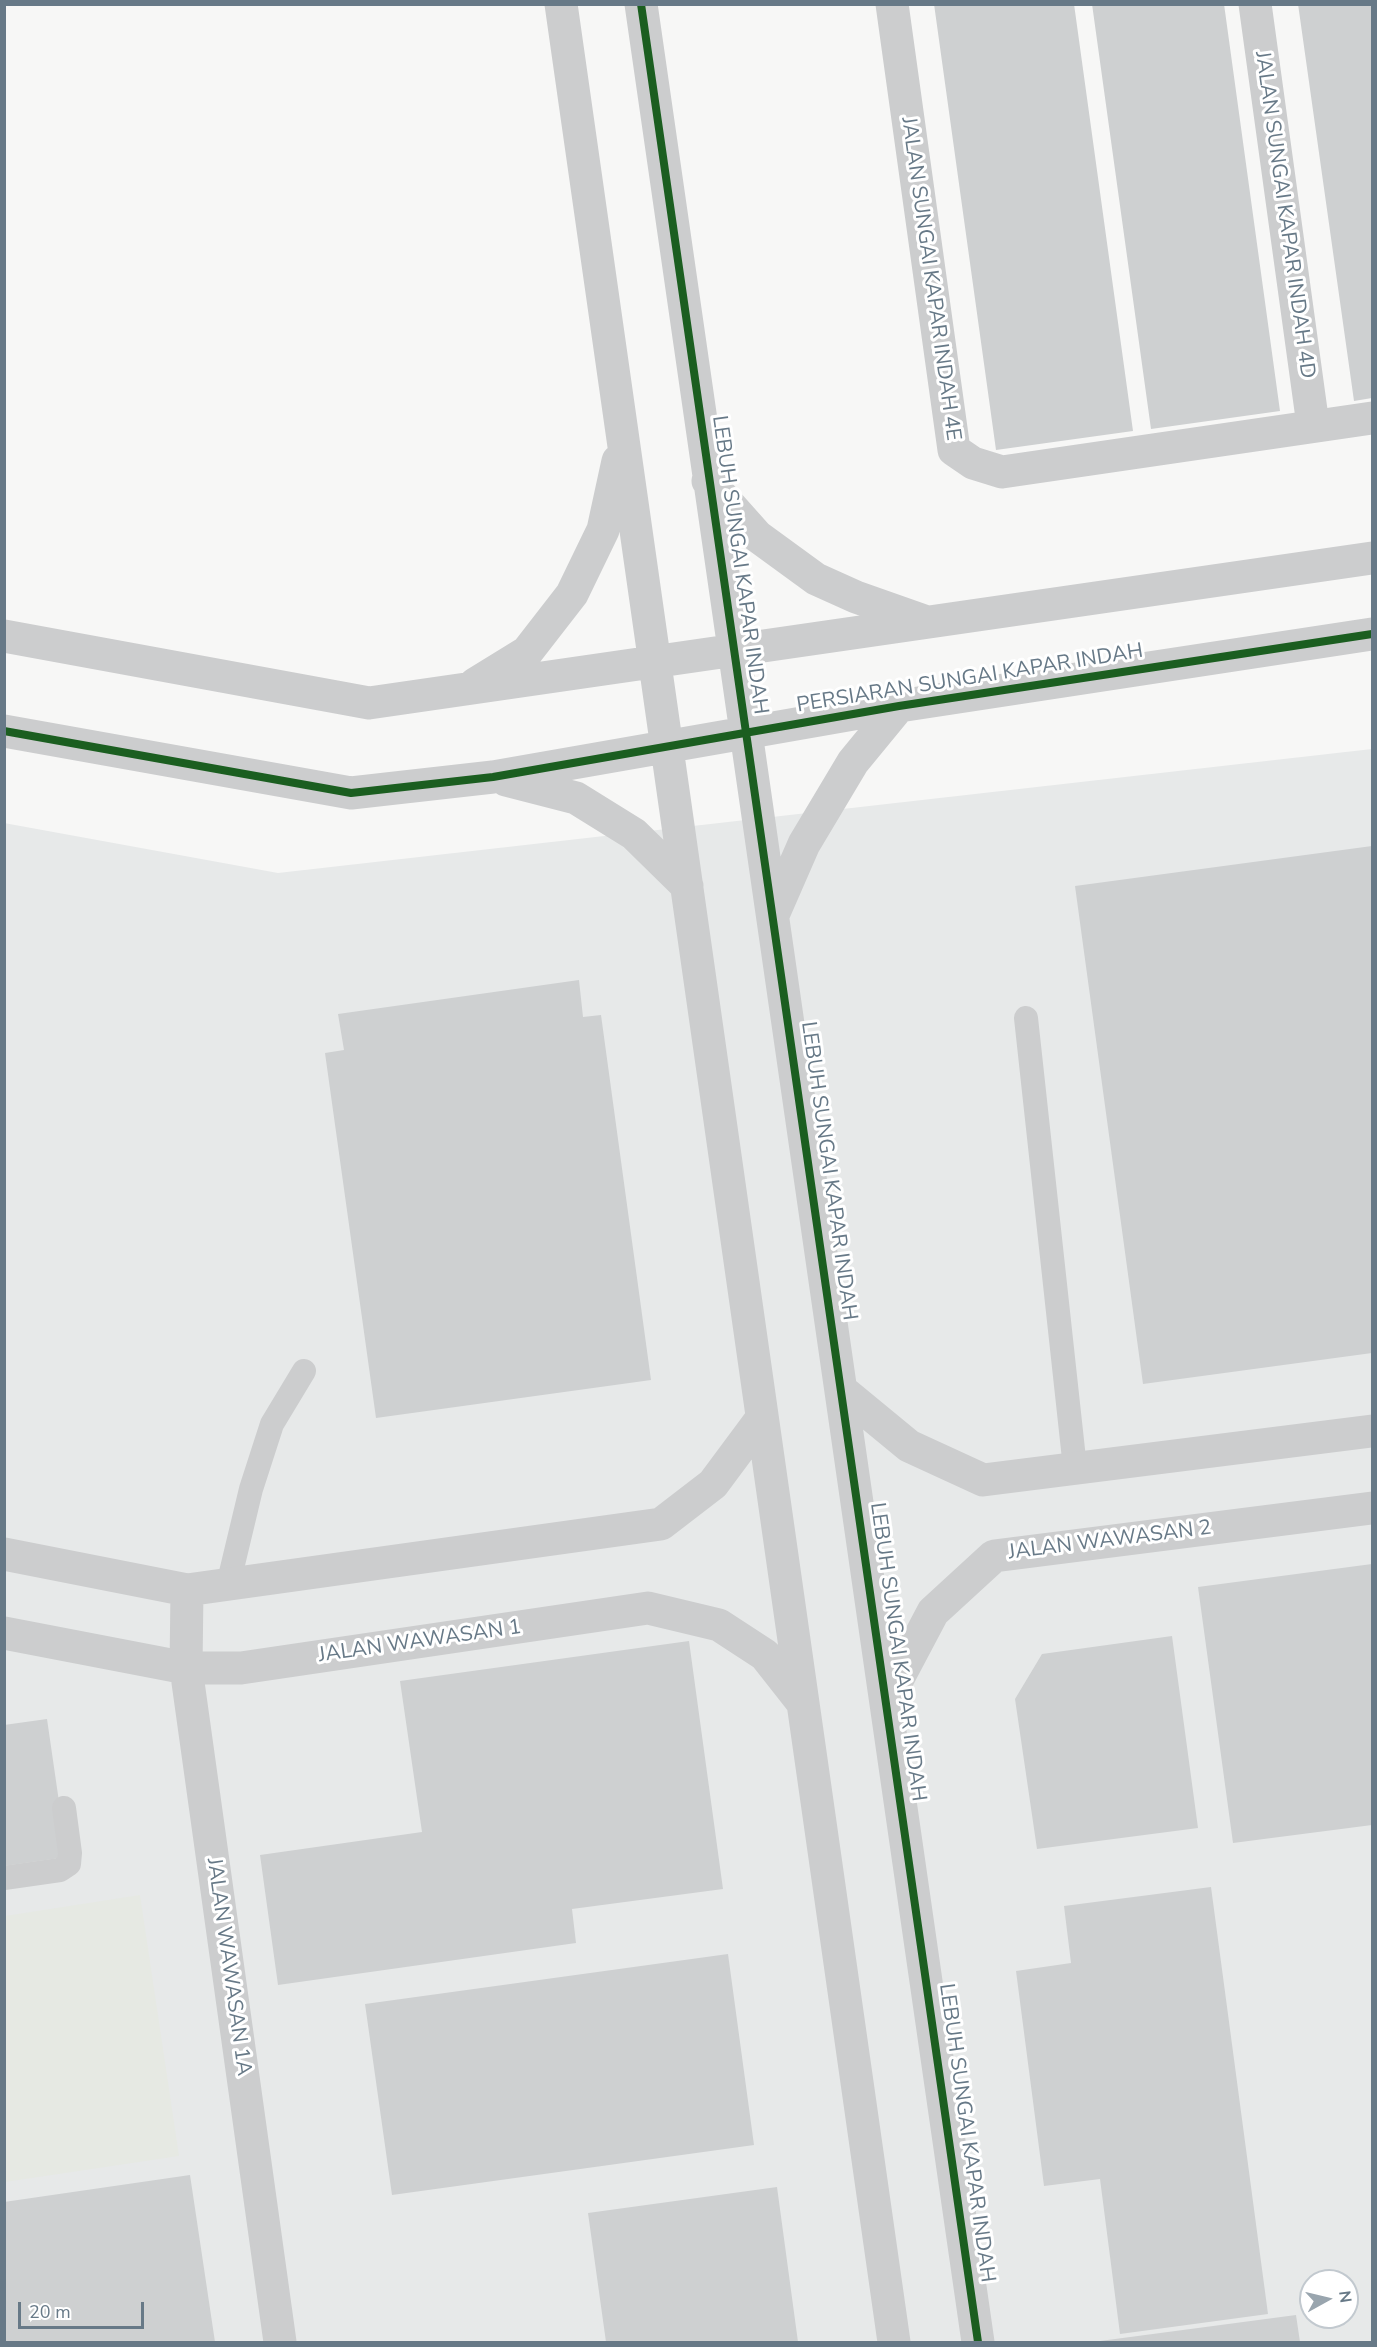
<!DOCTYPE html>
<html>
<head>
<meta charset="utf-8">
<style>
  body { margin:0 }
  #map { position:relative; width:1377px; height:2347px; overflow:hidden; background:#f7f7f6; font-family:"Nunito Sans",sans-serif }
  canvas { display:block }
  .frame { position:absolute; inset:0; border:6px solid #677987; pointer-events:none }
  .north { position:absolute; left:1299px; top:2269px; width:60px; height:60px; box-sizing:border-box; background:#fff; border:2px solid #c2c9cf; border-radius:50%; rotate:82deg; font-size:16px; font-weight:700; line-height:24px; text-align:center; color:#677987 }
  .north::after { content:''; display:block; margin:auto; width:21px; height:27px; background:#99a5ae; clip-path:polygon(50% 0,100% 100%,50% 72%,0 100%) }
  .scale { position:absolute; left:18px; top:2302px; width:126px; height:27px; box-sizing:border-box; border:3px solid #677987; border-top:0; padding-left:8px; font-size:18px; line-height:21px; white-space:nowrap; color:#677987; -webkit-text-stroke:4px #fff; paint-order:stroke }
</style>
</head>
<body>
<div id="map">
<canvas width="1377" height="2347"></canvas>
<div class="frame"></div>
<div class="north">N</div>
<div class="scale">20 m</div>
</div>
<script>
const g = document.querySelector('canvas').getContext('2d');
g.lineJoin = 'round';
function fill(path, color) { g.fillStyle = color; g.fill(path, 'evenodd'); }
const poly = rows => new Path2D(rows.map(r => 'M' + r).join(''));
function stroke(path, color, width, dash) { g.strokeStyle = color; g.lineWidth = width; g.lineCap = dash ? 'butt' : 'round'; g.setLineDash(dash || []); g.stroke(path); }
function label(font, color, halo, rows, align = 'center') {
  g.font = font + ' "Nunito Sans",sans-serif'; g.lineWidth = 6; g.setLineDash([]); g.textBaseline = 'middle'; g.strokeStyle = halo; g.fillStyle = color; for (const [text, x, y, turn = 0] of rows) {
    g.save(); g.translate(x, y); g.rotate((+turn || 0) * Math.PI / 180); g.textAlign = isNaN(turn) ? turn : align; if (halo) g.strokeText(text, 0, 0); g.fillText(text, 0, 0); g.restore();
  }
}
const built = poly([
  [1372,749,1372,2342,5,2342,4,823,278,873],
  [1311,2281,1347,2281,1347,2317,1311,2317]
]);
const green = poly([
  [140,1895,179,2156,5,2182,5,1916]
]);
const building = poly([
  [934,4,1074,4,1133,431,996,450],
  [1092,4,1224,4,1280,411,1151,429],
  [1298,4,1372,4,1372,398,1354,401],
  [1372,846,1372,1353,1143,1384,1075,886],
  [579,980,583,1017,601,1015,651,1380,376,1418,325,1053,344,1050,338,1014],
  [1372,1564,1372,1825,1233,1843,1198,1587],
  [1172,1636,1198,1828,1037,1849,1015,1699,1042,1654],
  [689,1641,723,1889,572,1909,576,1943,278,1985,260,1855,422,1832,400,1681],
  [47,1719,67,1857,4,1866,4,1725],
  [1211,1887,1268,2314,1120,2334,1100,2179,1044,2186,1016,1971,1071,1963,1064,1906],
  [728,1954,754,2145,392,2195,365,2004],
  [190,2175,215,2342,4,2342,4,2202],
  [777,2187,798,2342,606,2342,588,2213],
  [1296,2315,1300,2342,1100,2342,1100,2341]
]);
const lane = poly([
  [1026,1018,1075,1468],
  [228,1585,251,1489,272,1424,304,1371],
  [4,1878,60,1870,69,1864,70,1853,64,1808]
]);
const street = poly([
  [561,4,894,2342],
  [641,4,978,2342],
  [892,4,954,450,973,463,1002,472,1372,418],
  [1255,4,1313,425],
  [708,481,757,536,816,579,856,597,927,622],
  [4,636,369,703,1372,558],
  [475,684,527,652,572,594,603,530,618,461],
  [4,731,351,793,493,777,899,706,1372,634],
  [506,780,576,798,634,834,687,886],
  [773,915,804,844,853,762,899,706],
  [841,1390,909,1446,983,1480,1372,1431],
  [4,1554,187,1590,661,1524,713,1484,762,1418],
  [187,1590,186,1668,280,2342],
  [4,1633,186,1668,241,1668,648,1608,719,1625,765,1655,802,1702],
  [886,1701,933,1612,994,1556,1372,1508]
]);
const cycleway = poly([
  [641,4,978,2342],
  [4,731,351,793,493,777,899,706,1372,634]
]);
const streetNames = [
  ["JALAN SUNGAI KAPAR INDAH 4D",1284,215,82],
  ["JALAN SUNGAI KAPAR INDAH 4E",930,279,82],
  ["LEBUH SUNGAI KAPAR INDAH",739,565,82],
  ["PERSIARAN SUNGAI KAPAR INDAH",970,679,-9],
  ["LEBUH SUNGAI KAPAR INDAH",828,1171,82],
  ["JALAN WAWASAN 2",1110,1541,-7],
  ["JALAN WAWASAN 1",420,1642,-8],
  ["LEBUH SUNGAI KAPAR INDAH",897,1652,82],
  ["JALAN WAWASAN 1A",228,1967,82],
  ["LEBUH SUNGAI KAPAR INDAH",966,2133,82]
];
fill(built, '#e7e9e9');
fill(green, '#e6e9e3');
fill(building, '#ced0d1');
stroke(lane, '#cccdce', 24);
stroke(street, '#cccdce', 33);
stroke(cycleway, '#1b5e20', 8);
label('21px', '#677987', '#fff', streetNames);
</script>
</body>
</html>
